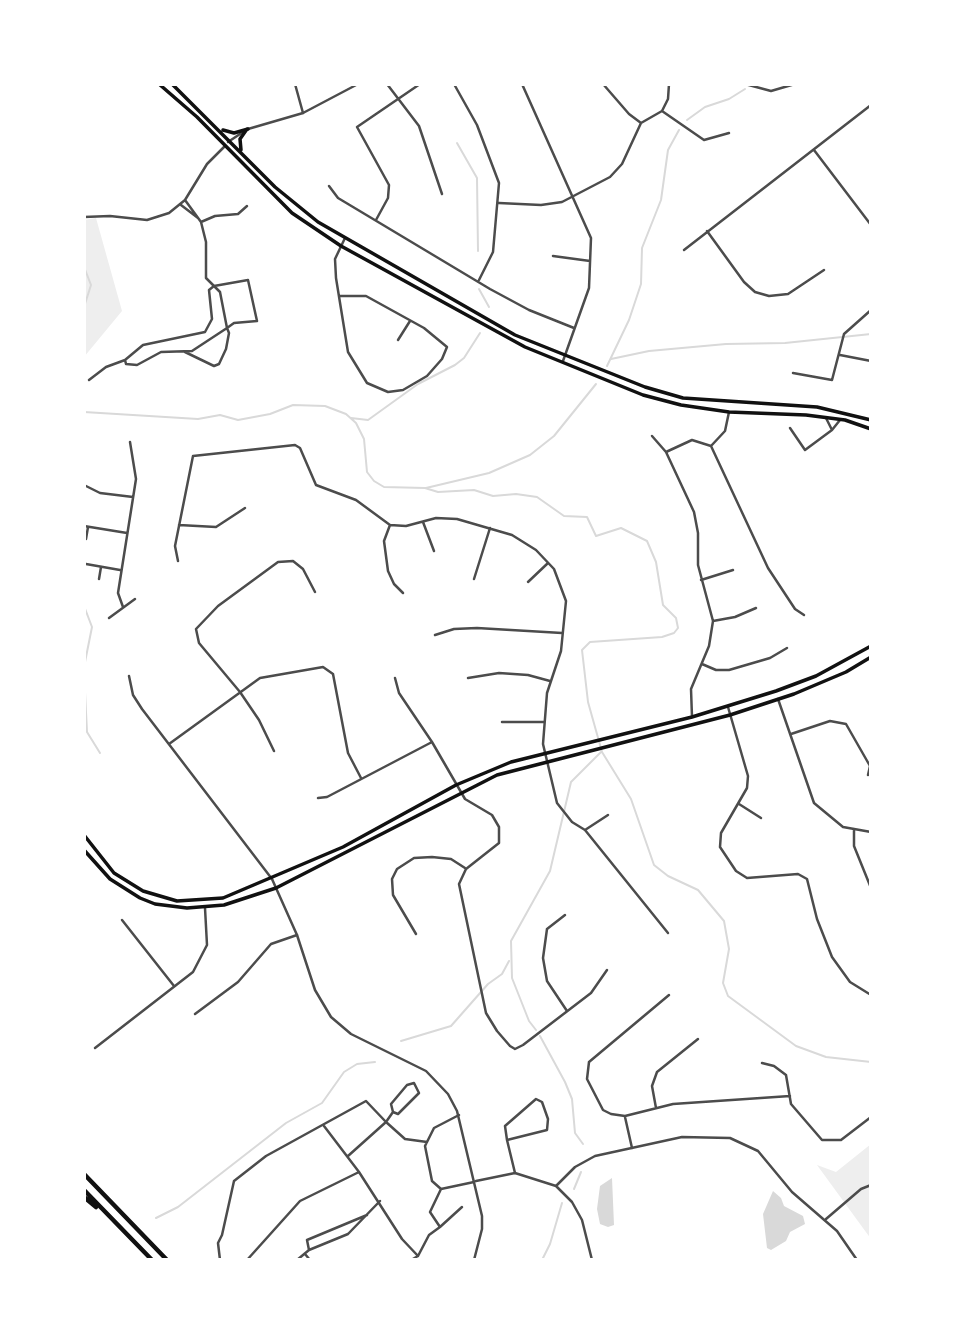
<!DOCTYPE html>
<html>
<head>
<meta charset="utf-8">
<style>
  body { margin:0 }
  #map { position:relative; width:955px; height:1344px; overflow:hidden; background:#fff; font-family:"Work Sans",sans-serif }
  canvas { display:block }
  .frame { position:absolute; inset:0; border:86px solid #fff; pointer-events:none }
</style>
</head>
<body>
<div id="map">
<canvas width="955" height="1344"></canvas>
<div class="frame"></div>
</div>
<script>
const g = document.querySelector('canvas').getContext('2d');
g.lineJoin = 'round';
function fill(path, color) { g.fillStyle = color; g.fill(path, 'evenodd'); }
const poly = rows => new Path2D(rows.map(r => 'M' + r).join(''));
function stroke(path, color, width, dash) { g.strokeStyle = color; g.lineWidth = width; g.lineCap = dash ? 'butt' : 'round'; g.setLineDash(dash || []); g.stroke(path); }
const green = poly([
  [96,218,122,311,84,357,84,220],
  [871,1144,871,1239,817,1165,836,1172]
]);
const water = poly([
  [612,1178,614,1225,608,1227,600,1224,597,1209,600,1186],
  [773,1191,781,1198,784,1206,803,1216,805,1224,790,1232,786,1241,771,1250,767,1248,763,1214]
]);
const stream = poly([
  [687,120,705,107,729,99,745,89],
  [457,143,477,178,478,251],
  [84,267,91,285,84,307],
  [479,289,489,307],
  [611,359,649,351,726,344,785,343,871,334],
  [607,366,629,320,641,284,642,248,661,200,668,150,679,130],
  [84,412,198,419,220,415,238,420,270,414,293,405,325,406,346,414,356,423,364,439,367,472,374,481,384,487,425,488,438,492,474,490,493,496,516,494,537,497,564,516,587,517,596,536,621,528,647,541,656,562,663,605,676,618,678,628,674,633,662,637,590,642,582,650,588,702,602,752,631,799,654,865,668,876,698,890,724,921,729,949,723,983,728,996,796,1046,826,1057,871,1062],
  [351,418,368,420,418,384,455,365,464,358,480,333],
  [426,488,489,473,530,455,554,436,596,384],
  [84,606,92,627,84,667],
  [84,672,87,732,100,753],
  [536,1030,529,1021,512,978,511,941,550,871,571,782,601,752],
  [540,1036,565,1082,572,1099,575,1133,583,1144],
  [401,1041,451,1026,488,984,502,974,509,961],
  [574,1189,581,1172],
  [156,1218,178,1207,286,1123,322,1103,344,1072,357,1064,375,1062],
  [542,1260,550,1244,562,1203]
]);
const minor = poly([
  [295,84,303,113],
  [387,84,419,126,442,194],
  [454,84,477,125,499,183,493,252,479,280],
  [522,84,591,238,589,288,563,361],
  [603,84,629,114,641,123],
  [745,84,771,91,795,84],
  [662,111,704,140,729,133],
  [814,150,871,225],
  [329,186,338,198,490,289,529,310,574,328],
  [499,203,541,205,562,202,610,177,622,164,641,123,662,111,668,99,669,84],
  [181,205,198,218],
  [84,217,110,216,147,220,169,213,185,200,207,164,224,147],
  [376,220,388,198,389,185,357,127,420,84],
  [201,222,215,216,238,214,247,206],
  [707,231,744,282,755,292,769,296,788,294,824,270],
  [684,250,871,105],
  [553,256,590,261],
  [340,296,366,296,424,328,447,347,442,359,427,376,403,390,388,392,367,383,348,352,336,278,335,259,345,238],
  [398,340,410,321],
  [185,352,214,366,219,364,226,349,229,333,227,328,234,323,257,321,248,280,214,286],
  [840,355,871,361],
  [125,360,126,364,137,365,161,352,192,351,227,328,220,292,206,278,206,242,201,222,185,200],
  [793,373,832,380,844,334,871,310],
  [89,380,106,367,125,360,143,345,205,332,212,319,209,290,214,286],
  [826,418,832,430],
  [790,428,805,450,832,430,840,420],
  [652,436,666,452,694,512,698,533,698,565,713,621,709,646,691,689,692,717],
  [711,446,725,431,729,412],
  [666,452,692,440,711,446,768,568,795,609,804,615],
  [84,485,100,493,133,497],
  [423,522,434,551],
  [179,525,216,527,245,508],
  [390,525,384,541,388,571,394,584,403,593],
  [84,526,127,533],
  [86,539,88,527],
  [178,561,175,546,193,456,295,445,300,448,316,485,356,500,390,525,406,526,436,518,457,519,512,535,536,550,554,569,566,601,561,651,547,693,543,744,557,803,572,822,585,830,668,933],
  [86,564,120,570],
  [99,579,101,567],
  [474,579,490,528],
  [701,580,733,570],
  [528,582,548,563],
  [123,607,118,593,136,479,130,442],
  [109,618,135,599],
  [713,621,735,617,756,608],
  [435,635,454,629,477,628,562,633],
  [702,664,716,670,729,670,770,658,787,648],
  [129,676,133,695,142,709,272,879],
  [395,678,399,693,432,742,465,799,492,815,499,827,499,843,466,869,459,884,486,1013,497,1031,510,1046,515,1049,523,1045,591,993,607,970],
  [468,678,499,673,528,675,550,681],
  [778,699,814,803,843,827,871,832],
  [728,707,748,776,747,788,721,833,720,847,736,871,747,878,798,874,807,879,817,919,832,957,850,982,871,995],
  [502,722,544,722],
  [791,734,830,721,846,724,870,766,868,775],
  [169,744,260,678,323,667,333,674,348,753,361,778],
  [274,751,259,720,240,692,199,643,196,629,218,606,278,562,293,561,303,569,315,592],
  [318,798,327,797,432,742],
  [739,804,761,818],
  [854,829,854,846,871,888],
  [585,830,608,815],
  [565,915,547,929,543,958,547,981,567,1011],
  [122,920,174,986],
  [416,934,393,895,392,879,397,869,414,858,432,857,451,859,465,868],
  [669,995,589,1062,587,1079,603,1110,611,1114,625,1116,673,1104,790,1096],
  [195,1014,238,982,271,944,297,935],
  [95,1048,193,972,207,945,205,908],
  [762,1063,774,1066,786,1075,791,1104,822,1140,841,1140,871,1117],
  [656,1108,652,1086,657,1072,698,1039],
  [393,1112,391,1104,407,1085,414,1083,419,1093,398,1114,393,1112,386,1122,405,1139,427,1142],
  [459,1115,434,1128,425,1146,432,1181,441,1189,474,1182],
  [625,1117,632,1148],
  [507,1140,547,1130,548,1119,542,1102,536,1099,505,1126,507,1140,515,1173],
  [359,1172,402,1239,418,1256,429,1235,440,1227],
  [441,1189,430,1212,440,1227,462,1207],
  [826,1219,861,1189,871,1185],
  [309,1250,307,1240,367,1215],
  [305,1254,310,1260],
  [220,1260,218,1243,222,1235,234,1181,266,1156,366,1101,386,1122,348,1156],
  [247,1260,300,1201,359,1172,324,1126],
  [297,1260,309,1250,348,1234,380,1201],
  [411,1260,418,1256]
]);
const tertiary = poly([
  [248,129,303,113,358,84],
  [228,142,243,132],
  [272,879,297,935,315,990,331,1017,351,1034,426,1071,448,1094,457,1111,482,1216,482,1229,474,1260],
  [476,1181,515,1173,556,1186,572,1202,582,1220,592,1260],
  [556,1186,575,1167,595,1156,682,1137,730,1138,758,1151,792,1192,837,1231,857,1260]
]);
const secondary = poly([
  [159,84,197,117,292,213,341,246,525,347,643,395,681,405,729,412,806,415,845,420,871,429],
  [172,84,275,187,318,222,515,335,645,387,683,398,817,407,871,420],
  [223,130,234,133,248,129],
  [241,150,240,139,247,129],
  [84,835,114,873,143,891,177,901,223,898,343,847,456,785,511,762,692,717,776,691,816,676,871,646],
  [84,850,110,879,140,898,155,904,187,908,224,905,276,888,497,775,730,715,794,694,846,672,871,657]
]);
const motorway = poly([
  [84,1174,167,1260],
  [84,1190,152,1260],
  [84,1197,96,1207]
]);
fill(green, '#eee');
fill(water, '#d9d9d9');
stroke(stream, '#d9d9d9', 2);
stroke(minor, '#4c4c4c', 2.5);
stroke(tertiary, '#4c4c4c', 2.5);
stroke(secondary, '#111', 3.5);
stroke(motorway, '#111', 4.5);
</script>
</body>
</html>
